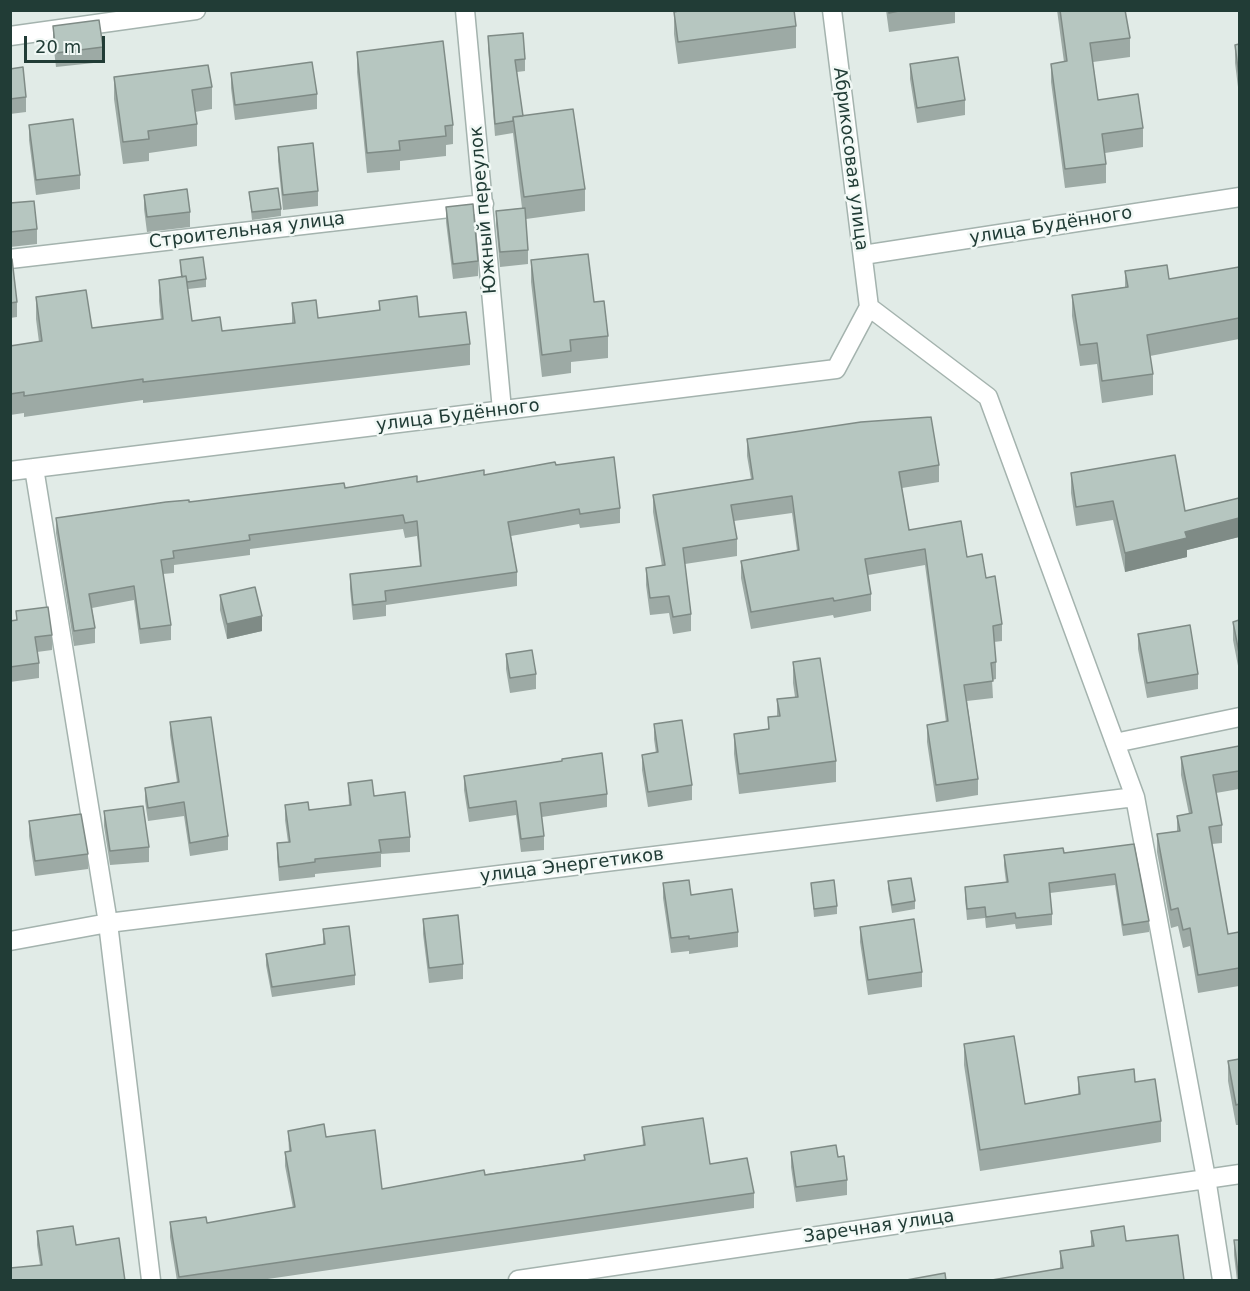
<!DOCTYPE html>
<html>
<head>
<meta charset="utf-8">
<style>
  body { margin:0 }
  #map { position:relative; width:1250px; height:1291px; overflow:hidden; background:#e1ebe7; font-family:"DejaVu Sans",sans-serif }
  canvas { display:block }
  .frame { position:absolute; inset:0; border:12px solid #213c36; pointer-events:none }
  .scale { position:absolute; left:24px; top:36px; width:81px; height:27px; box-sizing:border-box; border:3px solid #213c36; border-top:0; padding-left:8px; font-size:18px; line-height:21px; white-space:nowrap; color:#213c36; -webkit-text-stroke:4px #f1f8f5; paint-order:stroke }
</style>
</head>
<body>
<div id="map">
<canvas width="1250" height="1291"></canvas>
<div class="frame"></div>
<div class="scale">20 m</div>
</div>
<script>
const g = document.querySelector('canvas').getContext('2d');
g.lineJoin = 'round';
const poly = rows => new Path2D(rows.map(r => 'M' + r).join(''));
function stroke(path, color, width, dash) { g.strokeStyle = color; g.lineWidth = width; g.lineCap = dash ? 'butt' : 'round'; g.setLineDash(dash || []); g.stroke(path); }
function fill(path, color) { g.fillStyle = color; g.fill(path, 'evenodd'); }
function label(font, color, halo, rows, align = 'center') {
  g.font = font + ' "DejaVu Sans",sans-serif'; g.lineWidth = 5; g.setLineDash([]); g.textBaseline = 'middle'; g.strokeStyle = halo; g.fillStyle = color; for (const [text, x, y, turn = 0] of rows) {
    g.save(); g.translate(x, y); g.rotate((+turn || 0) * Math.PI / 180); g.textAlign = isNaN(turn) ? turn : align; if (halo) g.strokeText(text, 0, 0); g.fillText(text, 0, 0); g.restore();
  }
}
const minor = poly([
  [465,10,502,410],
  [832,10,869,307],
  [10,36,196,10],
  [863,255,1240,197],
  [10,259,484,204],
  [869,307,988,397,1135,797,1206,1178,1222,1280],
  [34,468,108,923,151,1280],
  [10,471,836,369,869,307],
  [1115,743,1240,717],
  [10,941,108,923,1135,797],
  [518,1280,1240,1174]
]);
const wall = poly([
  [886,10,955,10,955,23,889,32],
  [1057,10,1125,10,1130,38,1130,57,1093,62,1098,100,1143,128,1143,147,1105,153,1106,164,1106,183,1065,188,1051,82,1051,64,1064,62],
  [674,12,796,26,796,48,678,64,674,34],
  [53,26,103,47,103,62,56,67,53,41],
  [488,36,525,59,525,71,517,72,523,116,585,189,585,211,526,219,528,250,528,264,500,267,496,225,496,211,522,208,513,133,495,136,488,48],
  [1239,44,1239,95,1235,63,1235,45],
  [357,52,453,125,453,144,446,145,446,156,400,161,400,170,367,173,357,72],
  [910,64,965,100,965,115,917,123,910,79],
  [10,69,26,97,26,112,10,114],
  [231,73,317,94,317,109,235,120,231,88],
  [114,77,212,87,212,109,195,112,197,124,197,146,149,153,149,161,123,164,114,99],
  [29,125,80,175,80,189,36,195,29,140],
  [278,147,318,191,318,206,283,210,278,161],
  [249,192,281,209,281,216,252,220],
  [144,195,190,212,190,227,147,232,144,209],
  [10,203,37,229,37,244,10,247],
  [446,207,478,261,478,276,453,279,446,222],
  [10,259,17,302,17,317,10,318],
  [180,260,206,279,206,287,188,289,192,321,222,331,292,323,292,303,318,318,379,310,379,301,419,317,470,344,470,365,143,403,143,400,24,417,24,413,10,415,10,346,39,342,36,319,36,297,92,328,161,320,159,301,159,280,181,277],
  [531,260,608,336,608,358,571,362,571,373,542,377,531,282],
  [1239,267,1239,339,1150,356,1153,374,1153,395,1102,403,1097,364,1080,366,1072,316,1072,295,1125,287,1125,271,1169,279],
  [747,439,939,465,939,482,902,488,909,530,967,557,986,578,1002,624,1002,641,994,642,996,662,996,679,992,680,993,698,967,701,978,779,978,795,936,802,927,742,927,725,946,722,925,565,868,575,871,594,871,611,834,618,833,615,751,629,741,578,741,561,797,550,792,513,734,521,737,539,737,556,685,564,691,614,691,631,673,634,669,613,650,615,646,585,646,568,662,566,653,512,653,495,751,479,747,456],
  [556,465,620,508,620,523,580,528,579,524,511,536,517,572,517,586,386,605,386,616,353,620,350,589,350,574,420,566,417,536,405,538,403,529,250,549,250,555,174,565,174,573,163,574,171,625,171,640,140,644,134,600,92,608,95,628,95,643,74,646,56,533,56,518,189,502,484,475],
  [1071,473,1185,511,1239,498,1239,537,1187,550,1187,557,1125,572,1113,520,1076,526,1071,493],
  [220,595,262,631,227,639,220,610],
  [16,611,52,635,52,650,37,652,39,663,39,678,10,682,10,621,16,620],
  [1239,620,1239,671,1233,640,1233,622],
  [1138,634,1198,674,1198,689,1147,698,1138,649],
  [506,654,536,674,536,689,510,693,506,669],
  [793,662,836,761,836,782,739,794,734,754,734,734,768,729,768,717,777,716,777,699,795,697,793,683],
  [170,722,228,836,228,850,190,856,184,816,148,821,145,801,145,788,177,782,170,735],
  [654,724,692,785,692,800,648,807,642,770,642,755,656,753,654,739],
  [1239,746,1239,789,1216,793,1222,825,1222,843,1212,844,1228,934,1239,932,1239,986,1198,993,1190,946,1183,948,1178,926,1171,928,1157,852,1157,834,1177,831,1177,816,1189,814,1181,775,1181,757],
  [464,776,607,794,607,807,542,817,544,836,544,850,521,852,516,815,469,822,464,790],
  [348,783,374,796,410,837,410,852,381,854,381,867,315,874,315,877,279,881,277,858,277,843,288,842,285,820,285,805,309,810,349,805],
  [104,811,149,847,149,862,110,865,104,826],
  [29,821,88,854,88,869,35,876,29,836],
  [1134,844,1149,921,1149,932,1123,936,1115,885,1050,893,1052,914,1052,925,1016,929,1015,924,986,928,985,918,967,920,965,898,965,887,1006,882,1004,866,1004,855,1064,853],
  [888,881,915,901,915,909,892,913,888,889],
  [663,883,691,895,738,932,738,947,689,954,689,951,671,953,663,898],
  [811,883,837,906,837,914,814,917],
  [423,919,463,964,463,979,429,983,423,934],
  [860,927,922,972,922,987,868,995,860,942],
  [323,929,355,975,355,985,272,997,266,965,266,954,323,944],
  [964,1044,1025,1104,1078,1094,1078,1077,1135,1082,1161,1121,1161,1142,980,1171,964,1065],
  [1239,1059,1239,1125,1236,1125,1228,1081,1228,1061],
  [642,1127,710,1164,754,1193,754,1208,254,1281,177,1281,170,1237,170,1222,207,1223,293,1208,285,1166,285,1152,289,1151,288,1131,326,1137,382,1189,584,1160,584,1155,643,1146],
  [791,1152,838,1157,847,1180,847,1195,796,1202,791,1167],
  [37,1231,76,1245,125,1281,40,1265,37,1245],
  [1091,1231,1126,1241,1184,1280,1060,1269,1060,1251,1091,1247],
  [1234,1240,1239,1281,1237,1281,1234,1255]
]);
const shadedWall = poly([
  [1239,518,1239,537,1187,550,1187,557,1125,572,1125,553,1185,532],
  [262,616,262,631,227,639,227,624]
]);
const building = poly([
  [683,10,794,10,796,26,678,42,674,12,683,10],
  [889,10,904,10,889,13,889,10],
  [1060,10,1125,10,1130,38,1090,43,1098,100,1138,94,1143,128,1102,134,1106,164,1065,169,1051,64,1067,61,1060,10],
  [99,20,103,47,56,53,53,26,99,20],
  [523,33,525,59,515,60,523,116,513,117,513,121,495,124,488,36,523,33],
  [443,41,453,125,445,126,446,136,399,141,400,150,367,153,357,52,443,41],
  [1239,44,1239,76,1235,45,1239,44],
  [958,57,965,100,917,108,910,64,958,57],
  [312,62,317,94,235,105,231,73,312,62],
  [208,65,212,87,192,90,197,124,148,131,149,139,123,142,114,77,208,65],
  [23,67,26,97,10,99,10,69,23,67],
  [573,109,585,189,524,197,513,117,573,109],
  [73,119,80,175,36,180,29,125,73,119],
  [313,143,318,191,283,195,278,147,313,143],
  [278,188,281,209,252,212,249,192,278,188],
  [187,189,190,212,147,217,144,195,187,189],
  [34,201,37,229,10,232,10,203,34,201],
  [473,204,478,261,453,264,446,207,473,204],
  [525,208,528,250,500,252,496,211,525,208],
  [588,254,594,302,604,301,608,336,570,340,571,351,542,355,531,260,588,254],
  [203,257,206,279,187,282,186,276,182,277,180,260,203,257],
  [10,259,12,259,17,302,10,303,10,259],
  [1167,265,1169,279,1239,267,1239,318,1147,335,1153,374,1102,381,1097,343,1080,345,1072,295,1128,287,1125,271,1167,265],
  [186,276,192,321,220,317,222,331,295,323,292,303,316,300,318,318,380,310,379,301,417,296,419,317,466,312,470,344,143,382,143,379,24,396,24,392,10,394,10,346,42,341,36,297,86,290,92,328,163,319,159,280,186,276],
  [931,417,939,465,899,472,909,530,961,521,967,557,982,554,986,578,995,576,1002,624,993,626,996,662,991,663,993,681,964,685,978,779,936,785,927,725,948,721,925,549,865,559,871,594,834,601,833,598,751,612,741,561,799,550,792,496,731,505,737,539,683,548,691,614,673,617,669,596,650,598,646,568,665,565,653,495,753,479,747,439,861,422,931,417],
  [1175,455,1185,511,1239,498,1239,518,1185,532,1187,538,1125,553,1113,501,1076,507,1071,473,1175,455],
  [614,457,620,508,580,514,579,509,508,522,517,572,385,591,386,601,353,605,350,574,421,566,417,521,405,523,403,515,249,535,250,540,173,551,174,558,161,560,171,625,140,629,134,586,89,594,95,628,74,631,56,518,166,502,189,500,189,502,344,483,345,488,417,476,417,482,484,470,484,475,555,462,556,465,614,457],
  [255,587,262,616,227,624,220,595,255,587],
  [48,607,52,635,35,637,39,663,10,667,10,621,17,620,16,611,48,607],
  [1239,620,1239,653,1233,622,1239,620],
  [1190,625,1198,674,1147,683,1138,634,1190,625],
  [532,650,536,674,510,678,506,654,532,650],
  [820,658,836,761,739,774,734,734,769,729,768,717,780,716,777,699,798,697,793,662,820,658],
  [211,717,228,836,190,843,184,802,148,808,145,788,179,782,170,722,211,717],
  [682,720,692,785,648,792,642,755,658,752,654,724,682,720],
  [1239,746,1239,771,1213,775,1222,825,1209,827,1228,934,1239,932,1239,968,1198,975,1190,928,1183,930,1178,908,1171,910,1157,834,1180,831,1177,816,1192,813,1181,757,1239,746],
  [602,753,607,794,540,803,544,836,521,839,516,801,469,808,464,776,562,761,562,759,602,753],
  [372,780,374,796,405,792,410,837,379,840,381,852,315,859,315,862,279,867,277,843,290,842,285,805,308,802,309,810,351,805,348,783,372,780],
  [143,806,149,847,110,851,104,811,143,806],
  [81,814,88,854,35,861,29,821,81,814],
  [1134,844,1149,921,1123,925,1115,874,1049,883,1052,914,1016,918,1015,913,986,917,985,907,967,909,965,887,1008,882,1004,855,1063,848,1064,853,1134,844],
  [911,878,915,901,892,905,888,881,911,878],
  [689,880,691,895,732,889,738,932,689,939,689,936,671,938,663,883,689,880],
  [834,880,837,906,814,909,811,883,834,880],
  [458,915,463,964,429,968,423,919,458,915],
  [914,919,922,972,868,980,860,927,914,919],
  [349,926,355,975,272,987,266,954,325,944,323,929,349,926],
  [1014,1036,1025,1104,1080,1094,1078,1077,1134,1069,1135,1082,1155,1079,1161,1121,980,1150,964,1044,1014,1036],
  [1239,1059,1239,1104,1236,1105,1228,1061,1239,1059],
  [703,1118,710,1164,747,1158,754,1193,179,1277,170,1222,206,1217,207,1223,295,1207,285,1152,291,1151,288,1131,324,1124,326,1137,375,1130,382,1189,484,1170,485,1175,585,1160,584,1155,645,1145,642,1127,703,1118],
  [836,1145,838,1157,844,1156,847,1180,796,1187,791,1152,836,1145],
  [73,1226,76,1245,119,1238,125,1281,10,1281,10,1268,42,1265,37,1231,73,1226],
  [1124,1226,1126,1241,1178,1235,1184,1280,986,1281,1063,1268,1060,1251,1094,1246,1091,1231,1124,1226],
  [1234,1240,1239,1240,1239,1281,1234,1240],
  [945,1273,946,1281,901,1281,945,1273]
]);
const streetNames = [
  ["Абрикосовая улица",850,159,83],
  ["Южный переулок",484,210,-95],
  ["улица Будённого",1051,226,-9],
  ["Строительная улица",247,231,-7],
  ["улица Будённого",458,416,-7],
  ["улица Энергетиков",572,866,-7],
  ["Заречная улица",879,1227,-8]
];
stroke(minor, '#a4b3ae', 21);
stroke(minor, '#fff', 18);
fill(wall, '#9daaa5');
fill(shadedWall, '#7f8b86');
fill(building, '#b6c6c0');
stroke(building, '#7f8b86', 1.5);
label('18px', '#213c36', '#f1f8f5', streetNames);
</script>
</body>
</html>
